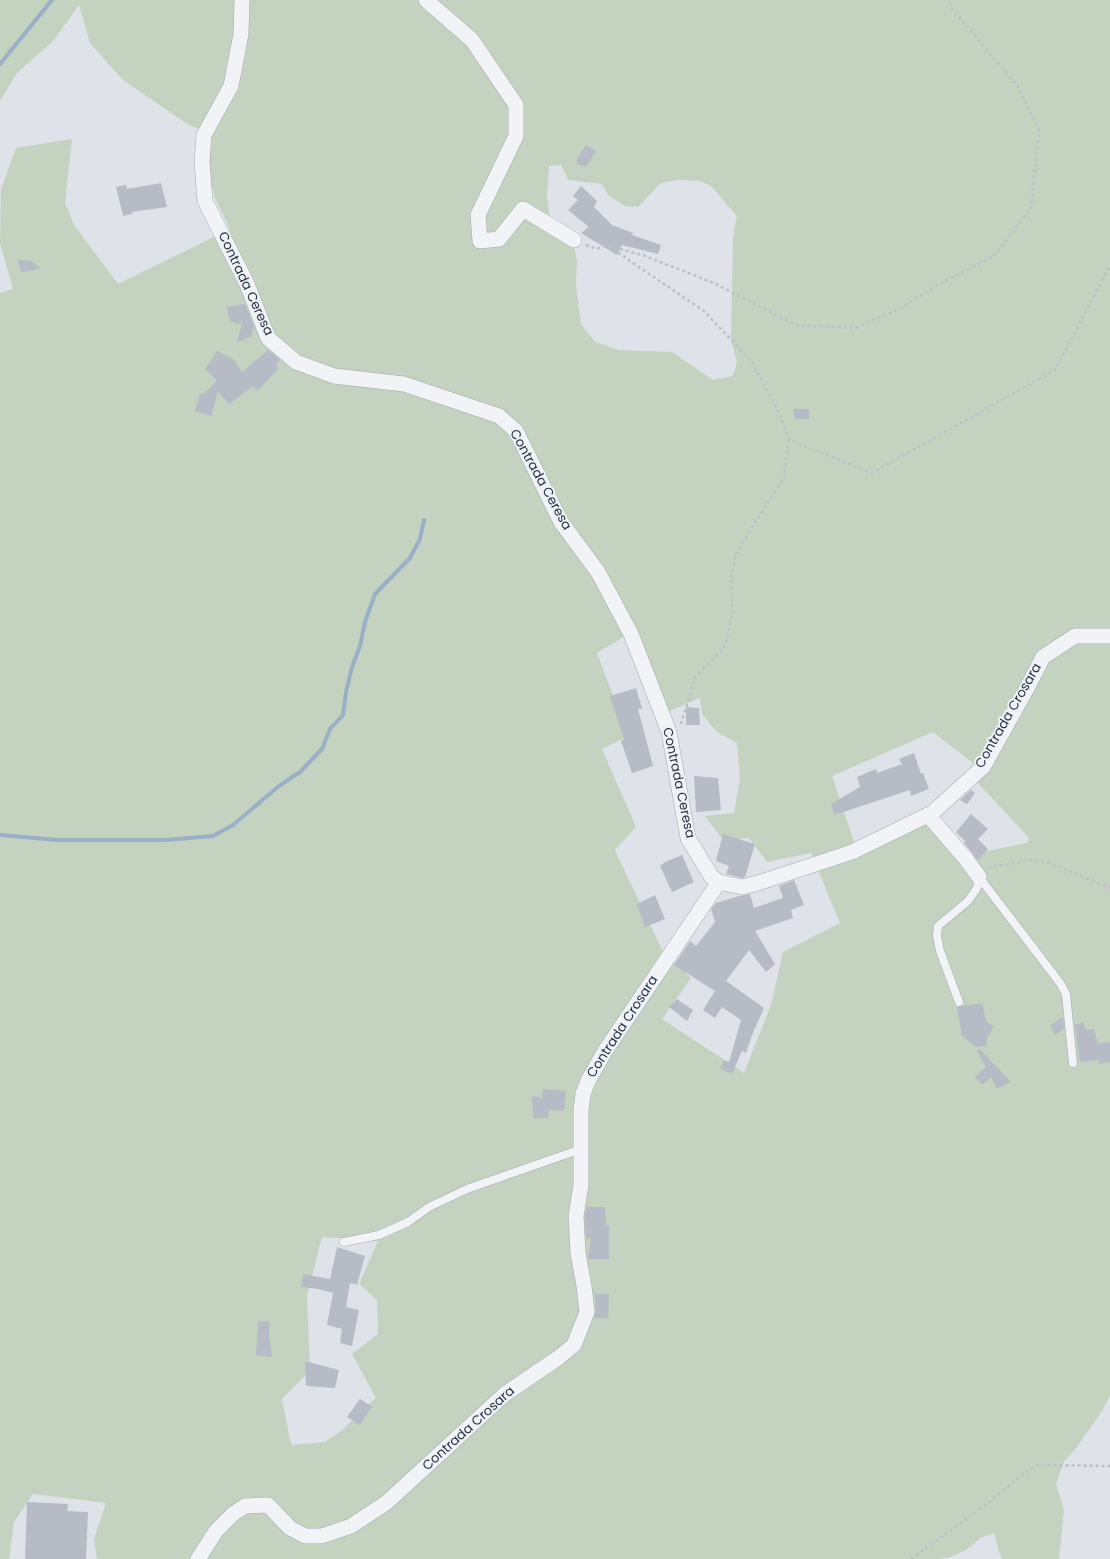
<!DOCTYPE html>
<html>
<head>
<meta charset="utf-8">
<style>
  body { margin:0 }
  canvas { display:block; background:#dfe2e8 }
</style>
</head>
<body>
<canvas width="1110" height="1559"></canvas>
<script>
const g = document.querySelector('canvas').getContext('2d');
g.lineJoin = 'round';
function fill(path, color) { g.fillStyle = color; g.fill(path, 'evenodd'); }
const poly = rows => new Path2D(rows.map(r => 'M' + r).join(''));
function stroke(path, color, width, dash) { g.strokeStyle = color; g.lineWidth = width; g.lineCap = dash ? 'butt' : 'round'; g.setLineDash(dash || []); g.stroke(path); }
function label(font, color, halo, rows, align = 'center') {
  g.font = font + ' Poppins,sans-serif'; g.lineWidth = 4; g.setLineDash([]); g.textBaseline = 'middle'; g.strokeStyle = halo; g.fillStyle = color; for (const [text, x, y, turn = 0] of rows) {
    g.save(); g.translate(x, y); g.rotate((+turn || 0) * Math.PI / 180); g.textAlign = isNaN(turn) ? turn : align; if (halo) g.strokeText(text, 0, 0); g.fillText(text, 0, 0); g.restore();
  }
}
const green = poly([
  [0,0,1110,0,1110,1396,1100,1414,1074,1451,1064,1461,1056,1484,1064,1510,1059,1559,1002,1559,999,1552,994,1533,982,1537,966,1550,948,1558,938,1559,97,1559,94,1539,106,1503,33,1494,14,1522,9,1559,0,1559,0,293,13,289,0,243,1,189,16,148,72,139,65,203,74,225,118,284,230,229,215,198,206,163,212,134,189,125,123,80,90,43,79,5,54,40,17,73,0,101],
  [561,165,568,180,602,184,608,195,625,206,638,207,661,183,678,180,700,181,711,186,737,216,733,237,731,338,737,363,733,376,713,380,672,352,619,350,595,342,581,324,576,285,577,261,573,242,550,221,547,196,549,166],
  [633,631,667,712,700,698,702,714,717,732,737,743,740,778,734,813,705,816,723,840,749,838,767,862,811,853,840,923,783,952,771,1005,744,1073,662,1019,691,978,662,950,615,850,636,827,602,749,628,736,597,653],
  [933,732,986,773,977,782,1029,838,1027,843,963,856,932,821,855,845,832,776],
  [322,1237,378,1241,359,1284,377,1300,378,1334,352,1354,376,1398,363,1408,345,1428,325,1442,292,1445,290,1440,282,1399,310,1371,307,1296]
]);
const stream = poly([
  [0,64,52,0],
  [0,835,58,840,165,840,213,836,233,825,279,786,300,772,322,749,330,729,343,715,346,692,352,667,360,646,365,622,375,594,410,558,420,539,424,520]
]);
const building = poly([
  [586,145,596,151,586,167,577,164,577,159],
  [161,183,167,207,132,212,132,214,123,216,116,187,126,185,127,189],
  [581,186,597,201,594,207,612,225,633,233,632,235,661,245,658,254,622,245,617,255,581,233,589,227,568,210,578,200,573,196],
  [18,260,31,261,41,269,21,272],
  [245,304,254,326,251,337,237,342,242,323,235,324,235,321,230,323,227,307],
  [268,350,280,360,275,364,279,368,257,391,253,386,229,404,218,391,211,416,195,411,200,393,203,394,217,381,205,369,217,351,234,360,242,372],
  [793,409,809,409,809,419,795,419],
  [636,688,642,709,638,709,653,766,632,773,621,741,624,739,610,696],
  [686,707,699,708,700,725,686,725],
  [914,753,921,774,923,773,929,789,911,796,910,790,834,815,831,804,860,787,857,777,876,769,877,773,902,764,899,759],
  [694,776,718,778,721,810,696,812],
  [971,790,975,793,967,804,960,800],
  [971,814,988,829,978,839,988,849,978,860,964,843,965,841,956,832],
  [723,834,755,844,745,877,742,878,726,874,729,866,716,861],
  [682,855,694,882,672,892,660,866,665,862],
  [794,880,804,905,791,910,793,918,755,931,775,964,766,972,749,950,726,981,764,1008,752,1035,746,1053,742,1051,732,1074,720,1069,724,1060,729,1062,741,1020,722,1007,715,1018,703,1010,715,991,674,965,690,941,696,946,715,922,711,909,716,903,739,896,750,894,754,908,783,898,779,886],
  [655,895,665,919,645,927,637,904],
  [677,999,693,1010,687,1021,669,1007],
  [982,1003,986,1021,994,1027,987,1038,986,1046,976,1047,962,1036,957,1007],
  [1063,1017,1064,1029,1055,1035,1050,1026],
  [1084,1022,1086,1030,1094,1029,1098,1044,1110,1042,1110,1062,1099,1064,1099,1060,1080,1062,1075,1025],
  [980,1049,992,1062,1011,1082,997,1089,991,1077,982,1085,975,1077,986,1067,977,1051],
  [543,1089,566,1091,564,1111,549,1110,548,1118,533,1118,532,1096,542,1098],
  [587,1207,605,1207,606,1226,609,1225,609,1259,588,1259,588,1255,591,1238,586,1238,585,1216],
  [337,1247,365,1256,357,1285,350,1283,346,1307,359,1310,352,1346,340,1343,342,1329,327,1325,333,1293,318,1289,301,1287,303,1274,330,1279],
  [595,1294,609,1294,608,1318,594,1318,596,1311],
  [270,1321,269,1333,272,1357,256,1355,258,1322],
  [305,1361,339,1370,335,1388,306,1386],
  [360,1399,372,1407,360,1425,347,1417],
  [27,1502,68,1504,67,1511,88,1512,86,1559,25,1559]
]);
const path = poly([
  [586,245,597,249,606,245,645,256,714,283,796,325,855,328,899,309,936,286,994,256,1031,208,1039,130,1018,86,952,9,948,0],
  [608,246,704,311,752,362,779,413,789,440],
  [681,724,695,677,725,647,733,612,731,579,736,553,784,477,789,440,872,473,1055,370,1110,265],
  [988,868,1031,860,1050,863,1110,888],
  [911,1559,981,1508,1036,1465,1110,1466]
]);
const lane = poly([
  [979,877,1060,983,1066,994,1073,1063],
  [959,1002,940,951,937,936,938,926,968,901,977,888,979,877],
  [344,1242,379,1235,408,1222,429,1207,467,1189,581,1149]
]);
const street = poly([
  [242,0,241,34,231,86,204,135,202,162,205,201,247,284,268,338,296,362,334,376,404,384,499,416,516,431,561,522,598,572,631,634,669,732,688,838,711,876,719,882,742,887,758,883,852,852,932,813,983,767,1026,690,1043,657,1075,636,1110,636],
  [426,0,472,40,516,105,516,136,478,215,480,241,499,239,523,209,574,240],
  [928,815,966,859,979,877],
  [198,1559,216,1531,233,1514,245,1506,268,1505,290,1528,305,1536,322,1536,351,1526,386,1503,505,1394,558,1358,574,1345,587,1312,584,1286,578,1253,576,1216,581,1185,581,1110,583,1094,588,1081,605,1051,719,882]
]);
const streetNames = [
  ["Contrada Ceresa",245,284,65],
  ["Contrada Ceresa",540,480,61],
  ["Contrada Crosara",1009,716,-60],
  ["Contrada Ceresa",678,783,78],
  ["Contrada Crosara",623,1027,-57],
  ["Contrada Crosara",469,1429,-42]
];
fill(green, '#c4d2c0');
stroke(stream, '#9bafc7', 4);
fill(building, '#b6bbc5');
stroke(lane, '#a4a9b2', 9);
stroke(street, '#a4a9b2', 16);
stroke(path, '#bdc0c6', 2.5, [3, 3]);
stroke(lane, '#f2f3f6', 8);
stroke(street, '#f2f3f6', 15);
label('13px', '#28303f', '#eef1f6', streetNames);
</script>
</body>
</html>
